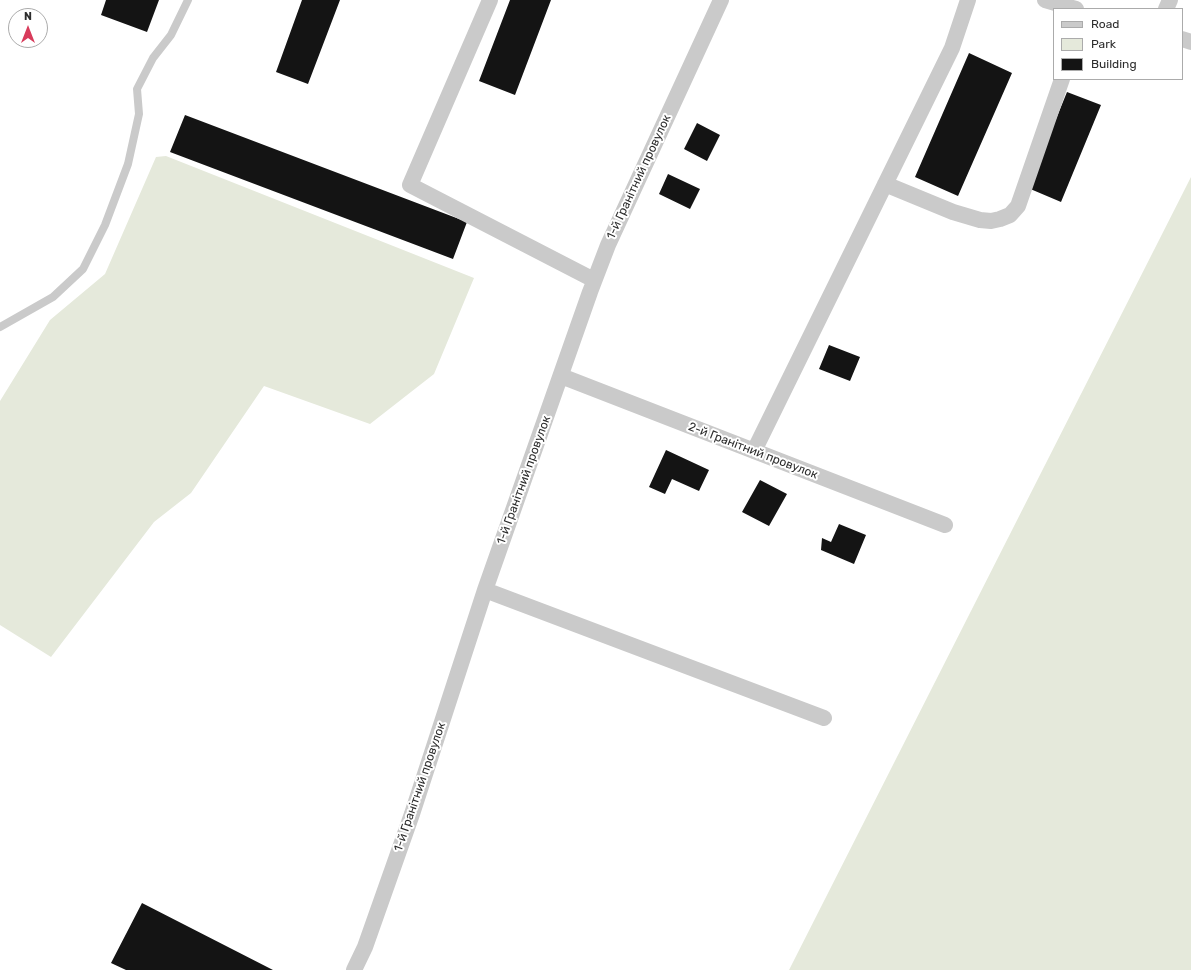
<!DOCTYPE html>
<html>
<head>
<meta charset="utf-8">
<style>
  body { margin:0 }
  #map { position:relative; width:1191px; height:970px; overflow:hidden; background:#fff; font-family:Rubik,sans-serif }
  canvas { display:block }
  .legend { position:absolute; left:1053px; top:8px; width:130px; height:72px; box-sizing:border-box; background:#fff; border:1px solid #ababab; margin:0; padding:5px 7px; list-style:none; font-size:12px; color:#2d2d2d }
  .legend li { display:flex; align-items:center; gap:8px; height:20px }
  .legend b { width:20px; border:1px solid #ababab }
  .north { position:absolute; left:8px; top:8px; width:40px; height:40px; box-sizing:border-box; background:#fff; border:1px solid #ababab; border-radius:50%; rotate:0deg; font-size:11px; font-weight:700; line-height:16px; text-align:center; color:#2d2d2d }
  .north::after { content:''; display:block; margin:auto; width:14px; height:18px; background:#d83b5b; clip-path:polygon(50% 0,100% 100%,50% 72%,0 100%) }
</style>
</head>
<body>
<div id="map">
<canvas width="1191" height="970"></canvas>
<ul class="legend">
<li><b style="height:5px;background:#cacaca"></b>Road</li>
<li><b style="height:11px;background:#e5e9db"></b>Park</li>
<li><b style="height:11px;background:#141414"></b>Building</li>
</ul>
<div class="north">N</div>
</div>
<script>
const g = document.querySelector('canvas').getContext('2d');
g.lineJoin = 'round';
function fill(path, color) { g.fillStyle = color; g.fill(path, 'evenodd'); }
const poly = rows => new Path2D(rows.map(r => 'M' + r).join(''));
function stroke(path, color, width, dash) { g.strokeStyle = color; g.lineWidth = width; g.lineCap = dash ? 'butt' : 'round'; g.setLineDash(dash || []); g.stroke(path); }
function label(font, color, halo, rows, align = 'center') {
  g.font = font + ' Rubik,sans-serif'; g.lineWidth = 4; g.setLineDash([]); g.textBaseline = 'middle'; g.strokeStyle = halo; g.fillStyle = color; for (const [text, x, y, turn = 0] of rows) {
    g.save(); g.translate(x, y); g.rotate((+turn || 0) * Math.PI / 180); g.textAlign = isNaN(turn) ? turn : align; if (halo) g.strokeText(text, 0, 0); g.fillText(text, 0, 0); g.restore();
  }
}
const green = poly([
  [166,156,474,278,434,374,370,424,264,386,191,493,154,522,51,657,0,625,0,401,50,320,105,274,156,157],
  [1191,177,1191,970,789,970]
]);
const building = poly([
  [106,0,159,0,147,32,101,15],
  [302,0,340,0,308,84,276,72],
  [510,0,551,0,515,95,479,81],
  [969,53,1012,73,958,196,915,177],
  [1067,92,1101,105,1061,202,1028,188],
  [185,115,467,222,453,259,170,152],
  [697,123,720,135,707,161,684,149],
  [668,174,700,189,690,209,659,194],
  [829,345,860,357,850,381,819,369],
  [666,450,709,470,699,491,672,479,665,494,649,487],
  [760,480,787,494,769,526,742,512],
  [839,524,866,535,854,564,821,550,822,538,831,542],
  [142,903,273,970,126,970,111,963]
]);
const service = poly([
  [0,327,53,297,83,269,105,225,128,164,139,114,137,89,153,58,171,35,188,0]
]);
const minor = poly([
  [490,0,410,185,594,280],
  [1045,0,1076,9],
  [1166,9,1170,0],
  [1182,39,1191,42],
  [885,184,953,212,980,220,991,221,1000,219,1010,215,1018,206,1062,79],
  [561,376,945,525],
  [754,451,952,48,968,0],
  [485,590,824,718],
  [354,970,365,947,412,814,485,590,590,292,608,245,721,0]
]);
const streetNames = [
  ["1-й Гранітний провулок",639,177,-65],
  ["2-й Гранітний провулок",753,451,21],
  ["1-й Гранітний провулок",524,480,-70],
  ["1-й Гранітний провулок",420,787,-71]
];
fill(green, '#e5e9db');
fill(building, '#141414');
stroke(service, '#cacaca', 8);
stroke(minor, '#cacaca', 16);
label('12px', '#2d2d2d', '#fff', streetNames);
</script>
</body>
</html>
